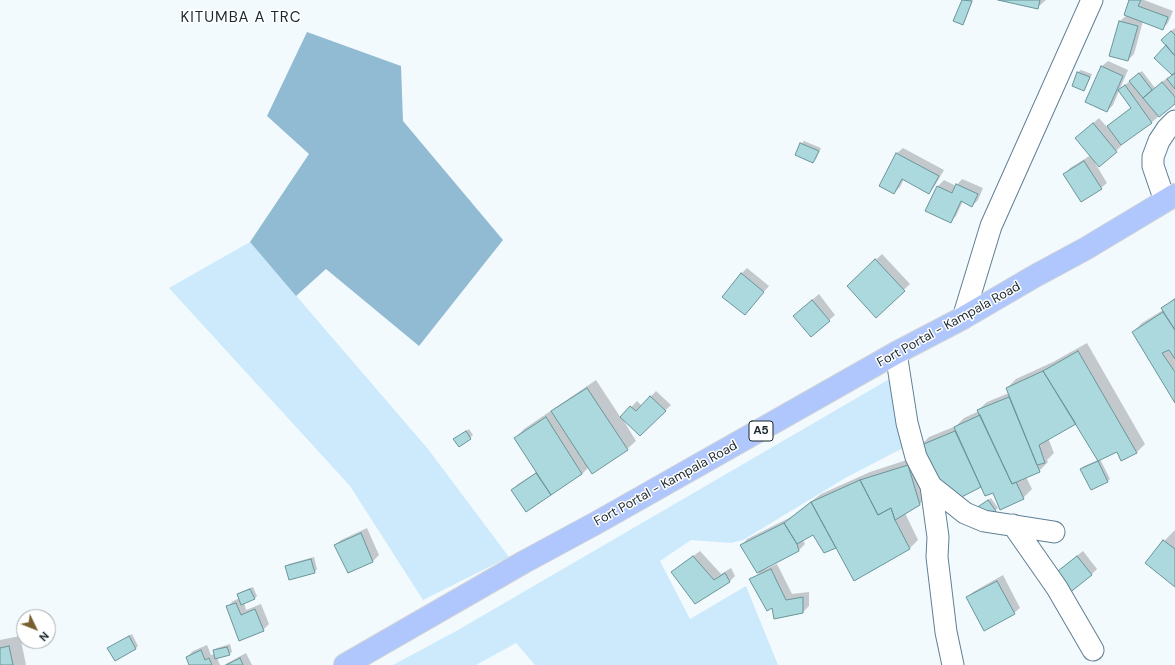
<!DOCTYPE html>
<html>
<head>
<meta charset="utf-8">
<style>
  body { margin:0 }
  #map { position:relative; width:1175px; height:665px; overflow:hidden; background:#f3fafe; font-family:"DM Sans",sans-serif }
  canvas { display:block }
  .north { position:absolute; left:16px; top:609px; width:40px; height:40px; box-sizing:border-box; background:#fff; border:1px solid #a3a9ac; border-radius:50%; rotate:133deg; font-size:11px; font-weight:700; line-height:16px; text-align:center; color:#1a272f }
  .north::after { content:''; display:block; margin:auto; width:14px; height:18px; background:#795e30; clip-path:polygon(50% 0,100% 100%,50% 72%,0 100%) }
</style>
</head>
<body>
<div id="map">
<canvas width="1175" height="665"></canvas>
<div class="north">N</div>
</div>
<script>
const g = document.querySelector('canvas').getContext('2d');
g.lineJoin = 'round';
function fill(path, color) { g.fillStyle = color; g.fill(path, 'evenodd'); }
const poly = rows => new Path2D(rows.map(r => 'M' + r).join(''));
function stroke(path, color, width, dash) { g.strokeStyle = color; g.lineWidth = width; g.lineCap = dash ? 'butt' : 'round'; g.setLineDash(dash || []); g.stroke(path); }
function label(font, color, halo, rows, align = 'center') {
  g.font = font + ' "DM Sans",sans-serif'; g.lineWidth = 3; g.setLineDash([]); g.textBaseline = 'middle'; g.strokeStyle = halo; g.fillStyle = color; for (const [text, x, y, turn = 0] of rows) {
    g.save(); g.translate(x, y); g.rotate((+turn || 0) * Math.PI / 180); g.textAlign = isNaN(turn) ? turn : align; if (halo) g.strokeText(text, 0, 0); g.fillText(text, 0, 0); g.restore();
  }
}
const green = poly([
  [250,242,428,449,509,557,423,600,350,486,169,288],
  [898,374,907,446,847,477,743,540,731,543,691,540,660,561,690,619,746,586,778,665,535,665,516,643,476,665,393,665,458,630]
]);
const forest = poly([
  [307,32,401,66,403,121,503,240,419,346,326,269,296,296,250,242,309,154,267,116]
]);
const shadow = poly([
  [963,0,973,0,965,21,962,24,955,21],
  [1002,0,1046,0,1037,8],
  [1130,0,1144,0,1173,11,1168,23,1163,28,1143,21,1134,54,1128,60,1110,55,1120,21,1127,15],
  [1175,28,1175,103,1152,122,1121,144,1122,145,1116,151,1099,166,1096,162,1095,163,1107,183,1101,188,1065,174,1070,168,1091,155,1082,133,1099,118,1107,127,1114,121,1132,107,1120,90,1125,85,1142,71,1155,88,1168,77,1169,78,1173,75,1156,58,1167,45,1168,34],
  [1108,61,1128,70,1113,105,1107,111,1086,102,1102,66],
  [1081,70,1092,74,1086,87,1084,90,1078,72],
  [804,141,821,148,816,159,813,162,801,144],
  [903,148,944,170,934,187,928,193,904,179,900,187,894,193,880,185,897,153],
  [962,179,983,188,978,200,972,206,963,201,956,216,951,221,927,210,938,186,944,180,956,186],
  [882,254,910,284,876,316,848,286],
  [747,268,769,286,745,314,741,274],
  [819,294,835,315,811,336,800,310],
  [1175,298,1175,401,1133,332,1142,323,1163,310,1162,308],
  [1087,343,1145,444,1137,452,1118,451,1100,459,1110,479,1108,481,1081,469,1084,466,1098,460,1076,423,1048,438,1054,453,1047,460,1048,462,1039,471,1026,477,1032,489,1023,498,993,491,981,486,920,446,929,437,956,426,964,418,979,411,978,410,987,402,1009,393,1007,388,1016,379,1053,362],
  [596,380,621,418,637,401,642,406,656,391,671,405,640,435,622,418,636,441,627,449,589,467,582,474,550,494,512,490,518,484,537,472,515,438,524,429],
  [469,429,473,435,470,438,455,439],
  [916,457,928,495,920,504,905,513,918,540,909,549,836,547,824,551,813,533,803,540,805,544,799,550,765,568,766,569,777,564,792,594,809,592,809,606,803,612,773,607,751,580,759,573,742,545,747,539,791,517,821,494,870,472],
  [991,498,998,508,995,511,977,508],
  [367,528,379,555,373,561,348,572,335,545,341,540],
  [1175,530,1175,585,1164,541],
  [700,551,721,574,731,568,735,576,729,582,695,602,672,572],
  [1083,551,1097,569,1091,575,1060,569],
  [314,557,317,569,315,572,289,579,286,566,289,564],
  [1003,575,1020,608,1014,613,967,598,973,592],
  [253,587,257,596,254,599,244,602,246,610,261,604,269,624,263,630,227,607,233,601,240,598,238,594,241,592],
  [132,634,138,646,135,649,108,648],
  [20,636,26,665,0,665,0,640],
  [230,644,232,652,229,654,217,658,220,665,191,665,187,657,193,651,207,645,211,655,215,654,214,650,217,648],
  [246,653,252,665,223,665,224,665]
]);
const building = poly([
  [962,0,972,1,963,25,953,21,962,0],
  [998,0,1040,0,1038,9,998,0],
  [1129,0,1141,0,1138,6,1168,17,1163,30,1124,15,1129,0],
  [1119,21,1138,26,1128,61,1109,56,1119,21],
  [1171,31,1175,35,1175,56,1161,40,1171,31],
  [1166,45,1175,56,1175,73,1172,75,1154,58,1166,45],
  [1101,66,1123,76,1107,112,1085,102,1101,66],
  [1077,72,1090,77,1084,91,1072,86,1077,72],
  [1139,73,1152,90,1143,98,1129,81,1139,73],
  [1175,73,1175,89,1167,79,1175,73],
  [1162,82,1175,97,1175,104,1159,117,1143,98,1162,82],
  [1125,85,1152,123,1121,145,1107,126,1131,108,1118,90,1125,85],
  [1093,123,1117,152,1099,167,1075,138,1093,123],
  [800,143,819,151,813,163,795,155,800,143],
  [896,153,939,176,929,194,902,179,894,194,879,186,896,153],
  [1084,161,1102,189,1081,202,1063,174,1084,161],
  [956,184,978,194,972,207,961,201,951,223,925,211,937,186,952,193,956,184],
  [875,259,905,291,876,318,847,286,875,259],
  [741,273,764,292,745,315,722,297,741,273],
  [1175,299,1175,330,1161,308,1175,299],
  [812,300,830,321,811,337,793,316,812,300],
  [1163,312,1175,330,1175,359,1169,350,1162,353,1175,372,1175,403,1132,332,1163,312],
  [1078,351,1137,453,1121,461,1117,452,1098,461,1043,371,1078,351],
  [1043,371,1076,424,1039,445,1045,463,1037,465,1006,388,1043,371],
  [587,388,628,450,592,474,551,411,587,388],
  [650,396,666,411,640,436,620,417,630,406,636,411,650,396],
  [1009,397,1040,472,1012,484,977,410,1009,397],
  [980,415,1012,484,1016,482,1024,499,1000,510,993,493,985,496,954,427,980,415],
  [546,417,582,474,551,495,514,438,546,417],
  [466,431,471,439,459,447,453,439,466,431],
  [955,431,981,487,952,502,919,446,955,431],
  [1098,461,1108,482,1091,490,1080,469,1098,461],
  [908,465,920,505,895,520,891,508,878,515,860,480,908,465],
  [536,473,551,495,526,512,511,490,536,473],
  [860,480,878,515,891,508,895,520,910,549,854,581,811,502,860,480],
  [988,500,996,511,983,519,976,508,988,500],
  [811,502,836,548,824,553,813,535,797,544,784,523,811,502],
  [784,523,797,544,799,551,757,573,740,545,784,523],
  [361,533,373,562,348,573,334,545,361,533],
  [1163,540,1175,549,1175,587,1145,563,1163,540],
  [693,556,714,580,725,573,730,582,695,604,671,572,693,556],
  [1077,556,1092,575,1068,594,1053,575,1077,556],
  [311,559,315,573,289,580,285,566,311,559],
  [771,569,786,600,803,597,803,613,774,619,772,608,767,611,749,579,771,569],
  [997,581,1015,614,984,631,966,597,997,581],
  [250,589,255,599,241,605,237,594,250,589],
  [236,603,241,615,255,609,264,631,239,641,226,606,236,603],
  [129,636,136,649,115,661,107,648,129,636],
  [9,646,13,665,0,665,0,648,9,646],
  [227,647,230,655,215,659,213,650,227,647],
  [201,650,205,660,209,658,212,665,189,665,186,657,201,650],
  [240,658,243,665,226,665,240,658]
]);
const minor = poly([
  [1165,201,1153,166,1153,157,1159,141,1167,129,1175,121],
  [963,318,991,226,1092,0],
  [896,353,907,423,916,457,931,486,965,513,984,521,1054,532],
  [931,486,938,537,937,557,946,632,953,665],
  [1013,525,1057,588,1093,650]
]);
const highway = poly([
  [345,665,524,562,598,522,896,353,963,318,1035,276,1085,249,1175,195]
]);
const shields = [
  [761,431,24]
];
const shieldNames = [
  ["A5",761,431]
];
const streetNames = [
  ["Fort Portal - Kampala Road",949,325,-29],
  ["Fort Portal - Kampala Road",666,484,-29]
];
const quarterNames = [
  ["KITUMBA A TRC",241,18]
];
fill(green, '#cceafc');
fill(forest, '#91bbd3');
fill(shadow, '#0003');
fill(building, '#acd9dd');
stroke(building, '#6a9599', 1);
stroke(minor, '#5f7f92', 23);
stroke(highway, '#d1d4d5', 24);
stroke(minor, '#fff', 21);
stroke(highway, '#afc7fc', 22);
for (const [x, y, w] of shields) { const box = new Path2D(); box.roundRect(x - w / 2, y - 10, w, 20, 3); g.fillStyle = '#fff'; g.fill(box); stroke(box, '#1a272f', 1); }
label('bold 12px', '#1a272f', null, shieldNames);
label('13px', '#1a272f', '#fff', streetNames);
g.letterSpacing = '1px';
label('15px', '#1a272f', '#fff', quarterNames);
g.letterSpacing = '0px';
</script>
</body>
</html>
